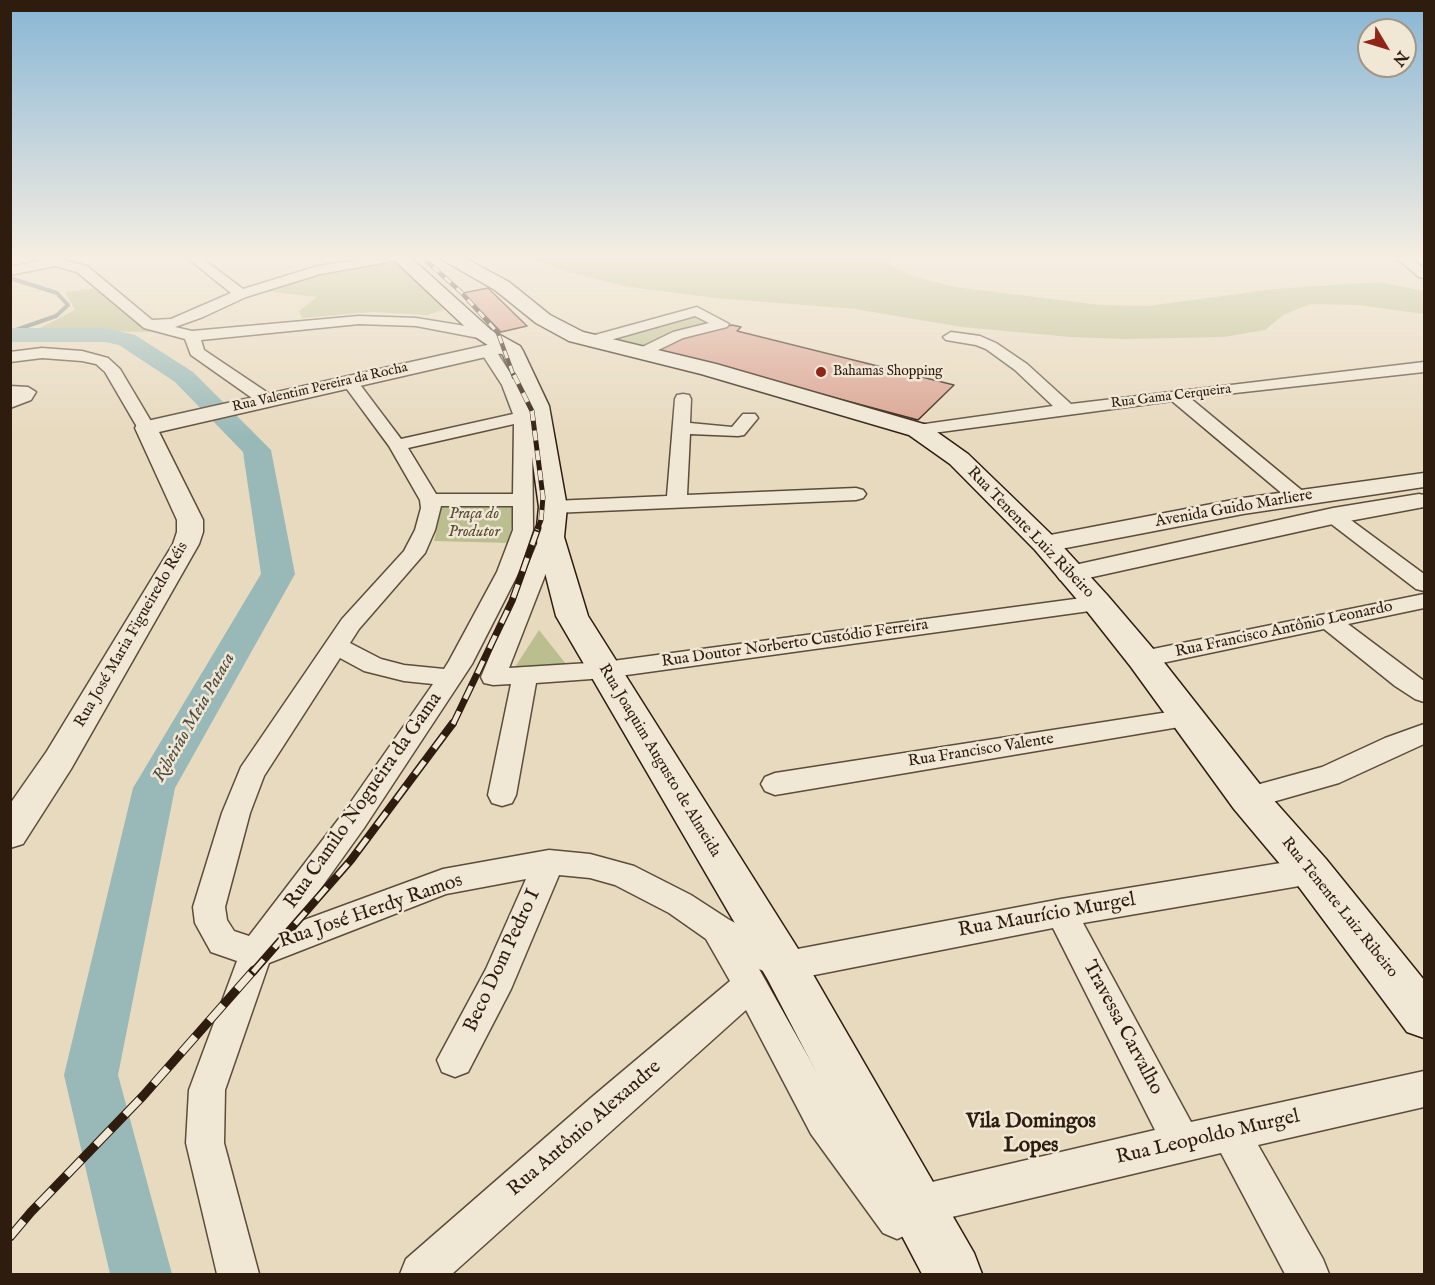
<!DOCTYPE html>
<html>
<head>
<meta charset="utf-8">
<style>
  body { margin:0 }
  #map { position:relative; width:1435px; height:1285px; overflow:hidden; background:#e8dabf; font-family:"IM FELL English",serif }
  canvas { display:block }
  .frame { position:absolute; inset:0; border:12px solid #2e1d0e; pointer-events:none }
  .north { position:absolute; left:1357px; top:18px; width:60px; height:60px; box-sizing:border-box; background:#f0e7d5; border:2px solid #a29685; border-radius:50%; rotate:128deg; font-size:16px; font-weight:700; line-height:24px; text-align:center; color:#2e1d0e }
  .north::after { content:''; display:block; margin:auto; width:21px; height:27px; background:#8f2418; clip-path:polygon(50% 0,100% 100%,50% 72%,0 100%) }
</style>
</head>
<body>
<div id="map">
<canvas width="1435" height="1285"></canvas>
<div class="frame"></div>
<div class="north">N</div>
</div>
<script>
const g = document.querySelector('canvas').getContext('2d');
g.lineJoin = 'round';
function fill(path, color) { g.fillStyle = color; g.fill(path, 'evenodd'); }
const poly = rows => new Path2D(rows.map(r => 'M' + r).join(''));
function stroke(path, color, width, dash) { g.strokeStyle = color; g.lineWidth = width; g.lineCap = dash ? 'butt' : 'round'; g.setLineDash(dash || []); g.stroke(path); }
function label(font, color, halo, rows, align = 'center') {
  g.font = font + ' "IM FELL English",serif'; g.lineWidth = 5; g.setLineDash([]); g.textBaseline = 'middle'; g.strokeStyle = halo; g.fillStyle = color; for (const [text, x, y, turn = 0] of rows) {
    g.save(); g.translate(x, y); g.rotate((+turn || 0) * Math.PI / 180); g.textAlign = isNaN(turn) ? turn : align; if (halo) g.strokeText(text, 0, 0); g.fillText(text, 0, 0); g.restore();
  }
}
const green = poly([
  [523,256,892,256,892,265,913,276,955,287,1100,305,1148,306,1273,289,1380,282,1424,291,1424,314,1359,305,1310,304,1283,315,1265,330,1224,337,1124,339,1070,337,962,327,855,309,715,298,624,286,569,272],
  [393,261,448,308,428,315,373,312,302,318,299,311,317,297,264,291,319,273],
  [96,288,151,332,36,330,75,310,65,292],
  [699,313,716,323,646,350,607,338],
  [442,505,514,505,510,543,434,541],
  [539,630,566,664,515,667]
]);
const stream = poly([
  [10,278,57,293,68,305,56,316,10,332]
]);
const river = poly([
  [10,328,105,328,127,333,135,335,193,372,271,450,295,574,175,788,118,1075,172,1274,110,1274,64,1075,133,788,261,574,243,452,175,382,119,345,105,342,10,342,10,328]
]);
const building = poly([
  [488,288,527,326,501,332,463,293,488,288],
  [732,325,741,327,737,331,954,385,918,420,656,350,680,337,732,325]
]);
const minor = poly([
  [28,256,48,256,87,266,152,320,171,319,231,293,185,256,199,256,243,289,318,266,378,256,405,256,399,260,320,274,246,297,203,317,175,327,192,331,359,316,416,318,484,329,492,334,484,339,416,326,359,324,201,340,204,350,274,397,277,401,274,405,268,406,262,405,191,355,185,339,144,328,77,272,55,266,10,275,10,267,39,261,29,259,28,256],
  [1394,256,1408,256,1424,268,1424,278,1419,277,1394,256],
  [697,307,729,324,727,327,683,338,644,357,638,355,636,352,638,349,673,332,709,323,695,316,589,346,581,341,584,338,697,307],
  [951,332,980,336,996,343,1027,364,1071,404,1424,362,1424,372,1190,398,1305,493,1308,497,1305,501,1298,503,1291,501,1172,401,918,435,912,434,909,430,912,426,918,425,1053,406,1015,370,986,349,976,345,946,340,943,337,951,332],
  [488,346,494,348,518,385,532,417,533,530,519,572,472,664,364,828,296,923,443,869,549,850,590,854,634,866,691,895,728,919,787,951,1061,899,1311,858,1322,862,1326,871,1322,880,1311,884,1083,923,1191,1122,1424,1071,1424,1107,1258,1145,1323,1259,1329,1274,1285,1274,1221,1153,914,1226,911,1233,897,1239,883,1233,811,1134,746,1010,452,1274,400,1274,406,1259,592,1097,730,981,706,939,669,913,615,885,590,878,559,875,511,989,468,1072,455,1077,442,1072,437,1060,486,969,526,879,446,894,269,963,225,1090,224,1143,259,1274,217,1274,186,1143,189,1090,237,961,211,952,195,923,193,907,222,813,241,767,342,619,404,551,415,530,421,508,420,500,389,446,341,381,349,376,355,378,401,439,513,414,502,385,480,351,488,346],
  [514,424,513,494,436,494,408,448,514,424],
  [441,506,513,506,513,530,497,572,449,661,444,669,404,665,381,659,350,643,359,629,425,553,435,530,441,506],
  [340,658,364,671,404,681,433,684,344,812,249,936,234,931,227,920,225,907,250,813,264,776,340,658],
  [1053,928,1155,1130,915,1186,896,1187,837,1108,759,969,784,981,1053,928],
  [42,348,82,351,108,358,120,369,155,428,152,432,140,432,105,372,96,364,82,361,42,358,10,362,10,352,42,348],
  [10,386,28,387,36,392,31,400,10,408,10,386],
  [683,394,689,395,691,399,690,423,732,427,743,414,755,414,758,418,744,435,738,436,690,434,687,495,856,488,863,490,866,494,863,498,856,500,553,513,546,511,543,507,546,503,553,501,667,496,675,399,677,395,683,394],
  [1333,510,1340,512,1424,574,1424,591,1416,589,1326,520,1323,516,1326,512,1333,510],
  [550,531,557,533,560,537,509,668,605,662,1097,596,1105,598,1108,603,1105,608,1097,610,605,678,536,683,516,795,512,803,502,806,492,803,488,795,511,684,493,685,484,683,481,677,540,537,543,533,550,531],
  [1424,594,1424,608,1348,624,1424,681,1424,702,1415,699,1395,686,1324,629,1143,667,1134,665,1131,659,1134,653,1143,651,1424,594],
  [1188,709,1197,712,1201,718,1197,724,775,795,765,791,761,784,765,777,775,773,1188,709],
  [1424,724,1424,744,1339,783,1248,809,1238,806,1234,798,1238,790,1322,767,1385,738,1424,724]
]);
const tertiary = poly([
  [505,341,512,343,515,347,512,351,159,432,203,520,203,532,199,544,71,769,23,844,10,848,10,804,47,751,173,544,177,532,177,520,135,428,138,423,505,341],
  [1424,473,1424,487,1243,514,1045,552,1036,550,1032,544,1036,538,1045,536,1243,498,1424,473],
  [1419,494,1424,495,1424,507,1333,524,1070,582,1060,580,1056,574,1060,568,1070,566,1333,508,1419,494]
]);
const secondary = poly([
  [390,256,409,256,491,330,520,346,523,351,549,406,567,507,564,537,588,616,800,952,974,1253,982,1274,922,1274,768,980,556,616,536,537,539,507,525,406,503,355,477,338,390,256],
  [440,256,461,256,509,282,550,315,583,332,716,364,927,425,968,454,1055,538,1108,596,1155,651,1262,787,1326,859,1424,980,1424,1038,1407,1032,1296,883,1234,809,1131,667,1086,610,1035,550,950,464,909,435,701,374,569,341,536,323,495,290,443,260,440,256]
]);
const railFar4 = poly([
  [421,256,461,292,498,333,514,377]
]);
const railFar3 = poly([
  [514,375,532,411,543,497,541,520,537,530]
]);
const railFar2 = poly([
  [453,724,512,601,538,528]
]);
const railFar1 = poly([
  [253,972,351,860,453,723]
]);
const rail = poly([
  [10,1237,31,1212,143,1096,254,970]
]);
const markers = [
  [821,372,6,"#8f2418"]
];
const farPoinames = [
  ["Bahamas Shopping",833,372]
];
const farStreetnames = [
  ["Rua Valentim Pereira da Rocha",320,388,-13],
  ["Rua Gama Cerqueira",1171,397,-7]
];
const streetNames = [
  ["Avenida Guido Marliere",1234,509,-10],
  ["Rua Tenente Luiz Ribeiro",1030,533,46],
  ["Rua Francisco Antônio Leonardo",1284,630,-12],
  ["Rua José Maria Figueiredo Réis",132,635,-60],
  ["Rua Doutor Norberto Custódio Ferreira",795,644,-8],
  ["Rua Francisco Valente",981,751,-9],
  ["Rua Joaquim Augusto de Almeida",659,761,59],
  ["Rua Tenente Luiz Ribeiro",1339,908,51]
];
const parkNames = [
  ["Praça do",474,515],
  ["Produtor",474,533]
];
const waterNames = [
  ["Ribeirão Meia Pataca",195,718,-60]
];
const nearStreetnames = [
  ["Rua Camilo Nogueira da Gama",364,801,-55],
  ["Rua José Herdy Ramos",371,912,-19],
  ["Rua Maurício Murgel",1047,916,-10],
  ["Beco Dom Pedro I",503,961,-65],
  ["Travessa Carvalho",1122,1028,62],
  ["Rua Antônio Alexandre",585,1129,-41],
  ["Rua Leopoldo Murgel",1208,1138,-13]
];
const nearNeighbourhoodnames = [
  ["Vila Domingos",1031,1123],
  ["Lopes",1031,1147]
];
fill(green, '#bbbe8e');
stroke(stream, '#6e7b74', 4);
fill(river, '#99b9b8');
fill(building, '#daa392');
stroke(building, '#2e1d0e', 1.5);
stroke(minor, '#5c4c3a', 3);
stroke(tertiary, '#5c4c3a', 3);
stroke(secondary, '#2e1d0e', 3);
fill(minor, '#f0e7d5');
fill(tertiary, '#f0e7d5');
fill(secondary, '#f0e7d5');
stroke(railFar4, '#2e1d0e', 4.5);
stroke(railFar3, '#2e1d0e', 5);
stroke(railFar2, '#2e1d0e', 7);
stroke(railFar1, '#2e1d0e', 8);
stroke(rail, '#2e1d0e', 9);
stroke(railFar4, '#f0e7d5', 3, [8]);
stroke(railFar3, '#f0e7d5', 4, [10]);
stroke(railFar2, '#f0e7d5', 4.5, [14]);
stroke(railFar1, '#f0e7d5', 5, [16]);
stroke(rail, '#f0e7d5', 7, [21]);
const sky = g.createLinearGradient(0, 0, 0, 436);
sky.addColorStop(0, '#88b6d5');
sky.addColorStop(0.59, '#f5eee2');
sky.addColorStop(1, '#f5eee200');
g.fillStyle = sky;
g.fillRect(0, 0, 1435, 436);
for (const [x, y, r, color] of markers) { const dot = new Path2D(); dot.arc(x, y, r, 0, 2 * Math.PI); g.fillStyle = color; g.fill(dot); stroke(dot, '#f0e7d5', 2); }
label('14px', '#2e1d0e', '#f0e7d5', farPoinames, 'left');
label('14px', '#2e1d0e', '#f0e7d5', farStreetnames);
label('16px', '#2e1d0e', '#f0e7d5', streetNames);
label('italic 16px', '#584d34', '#f0e7d5', parkNames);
label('italic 18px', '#4e4c41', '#f0e7d5', waterNames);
label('20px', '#2e1d0e', '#f0e7d5', nearStreetnames);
label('bold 21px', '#2e1d0e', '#f0e7d5', nearNeighbourhoodnames);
</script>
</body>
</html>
